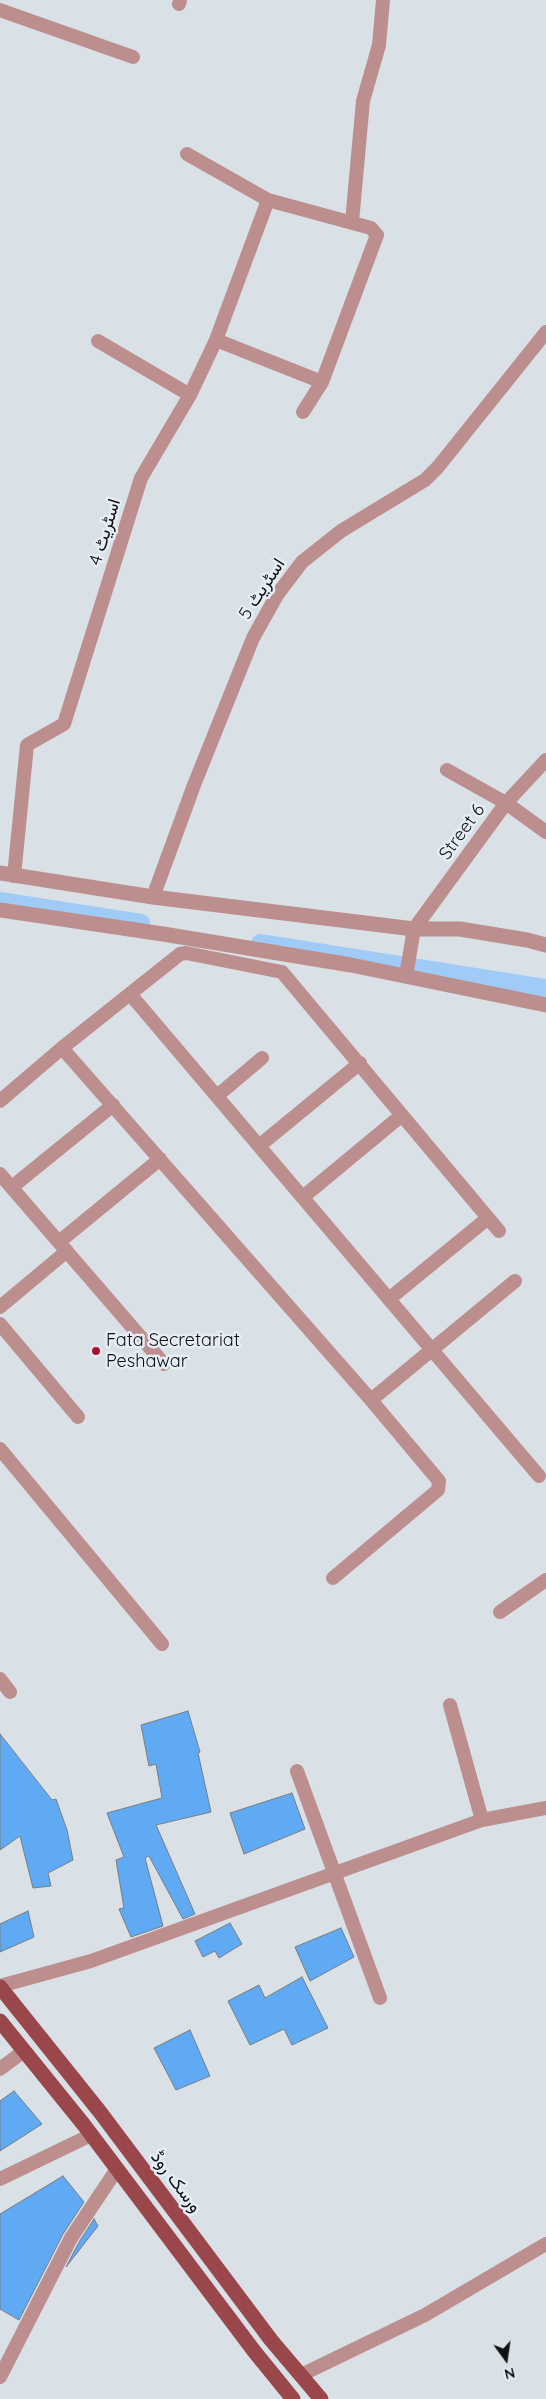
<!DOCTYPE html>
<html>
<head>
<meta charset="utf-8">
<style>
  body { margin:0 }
  #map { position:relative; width:546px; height:2399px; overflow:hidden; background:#d9e0e6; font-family:Quicksand,sans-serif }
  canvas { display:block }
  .north { position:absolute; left:481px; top:2334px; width:50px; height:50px; -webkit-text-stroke:4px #e6edf4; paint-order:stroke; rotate:166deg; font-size:14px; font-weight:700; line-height:20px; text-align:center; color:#0e1012 }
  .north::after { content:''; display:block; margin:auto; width:18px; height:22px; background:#0e1012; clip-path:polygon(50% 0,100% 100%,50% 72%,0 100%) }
</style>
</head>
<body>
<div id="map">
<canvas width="546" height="2399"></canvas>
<div class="north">N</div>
</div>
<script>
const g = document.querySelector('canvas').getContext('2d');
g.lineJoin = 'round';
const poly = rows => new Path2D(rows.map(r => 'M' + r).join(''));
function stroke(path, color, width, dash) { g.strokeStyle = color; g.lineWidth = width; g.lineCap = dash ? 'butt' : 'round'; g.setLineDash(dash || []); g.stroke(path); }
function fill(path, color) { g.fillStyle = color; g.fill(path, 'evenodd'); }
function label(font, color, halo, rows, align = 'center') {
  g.font = font + ' Quicksand,Vazirmatn,sans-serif'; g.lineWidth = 5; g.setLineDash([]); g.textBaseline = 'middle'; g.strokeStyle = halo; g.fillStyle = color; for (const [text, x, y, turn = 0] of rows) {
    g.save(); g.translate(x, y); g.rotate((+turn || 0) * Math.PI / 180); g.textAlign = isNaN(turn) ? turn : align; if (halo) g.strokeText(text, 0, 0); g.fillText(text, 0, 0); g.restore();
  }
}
const canal = poly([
  [0,901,141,923],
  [260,943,546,988]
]);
const building = poly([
  [188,1711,200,1752,198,1753,211,1812,156,1825,195,1914,183,1919,149,1856,145,1858,163,1926,131,1937,119,1909,124,1908,116,1860,124,1857,107,1813,162,1798,156,1764,149,1766,141,1725,188,1711],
  [0,1734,52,1800,56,1799,67,1830,73,1860,48,1873,51,1886,33,1888,20,1836,0,1850,0,1734],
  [292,1793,305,1829,244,1854,230,1813,292,1793],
  [28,1911,34,1937,0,1952,0,1924,28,1911],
  [230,1923,242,1944,219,1958,215,1951,203,1957,195,1941,230,1923],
  [341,1928,354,1957,310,1981,295,1947,341,1928],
  [302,1977,328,2028,292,2045,284,2029,250,2045,228,2001,259,1985,265,1998,302,1977],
  [190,2030,210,2076,176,2090,154,2048,190,2030],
  [14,2091,42,2124,0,2151,0,2101,14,2091],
  [63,2176,84,2202,63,2234,19,2320,0,2309,0,2214,63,2176],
  [94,2219,98,2226,66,2267,79,2242,94,2219]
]);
const minor = poly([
  [179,4,180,0],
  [0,10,133,57],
  [187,154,268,200,371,228,377,235,322,382,303,412],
  [352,222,363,101,379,45,383,0],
  [216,340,322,382],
  [98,341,190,395],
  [447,770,506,803,546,832],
  [14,876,27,745,64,724,141,478,190,395,216,340,268,200],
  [153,897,194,785,253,638,277,595,302,562,341,531,425,480,438,467,546,332],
  [406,976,414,929,506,803,546,760],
  [130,994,539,1476],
  [62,1048,371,1400,439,1481,438,1490,333,1578],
  [217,1096,262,1058],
  [0,1101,62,1048,180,954,186,953,282,972,499,1231],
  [259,1146,360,1063],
  [0,1174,164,1364],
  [12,1187,113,1105],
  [303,1197,402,1115],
  [59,1242,160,1159],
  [389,1299,488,1218],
  [0,1307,67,1251],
  [0,1324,78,1417],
  [371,1400,515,1281],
  [0,1449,162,1644],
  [500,1612,546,1580],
  [0,1679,10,1692],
  [450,1705,482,1820],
  [297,1771,380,1998],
  [0,1986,91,1961,482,1820,546,1808],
  [0,2069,24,2051],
  [0,2179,91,2135],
  [301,2375,425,2315,546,2244],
  [0,2377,71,2238,117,2169]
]);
const tertiary = poly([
  [0,873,153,897,414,929,460,929,527,940,546,945],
  [0,910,163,934,351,965,546,1005]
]);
const primary = poly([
  [0,1987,100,2112,271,2340,321,2399],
  [0,2021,84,2125,254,2351,293,2399]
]);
const markers = [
  [96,1351,5,"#a9112f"]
];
const streetNames = [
  ["اسٹریٹ 4",105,532,-73],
  ["اسٹریٹ 5",262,589,-57],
  ["Street 6",462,832,-54],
  ["ورسک روڈ",176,2182,53]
];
const poiNames = [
  ["Fata Secretariat",106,1341],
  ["Peshawar",106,1362]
];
stroke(canal, '#9fcbf6', 18);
fill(building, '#5faaf2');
stroke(building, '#777d83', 1);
stroke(minor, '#bd8e8e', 14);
stroke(tertiary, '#bd8e8e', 15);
stroke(primary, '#99474b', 15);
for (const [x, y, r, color] of markers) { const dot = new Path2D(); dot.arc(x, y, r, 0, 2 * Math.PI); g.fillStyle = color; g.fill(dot); stroke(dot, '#e6edf4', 2); }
label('18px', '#0e1012', '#e6edf4', streetNames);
label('18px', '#0e1012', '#e6edf4', poiNames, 'left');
</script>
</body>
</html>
